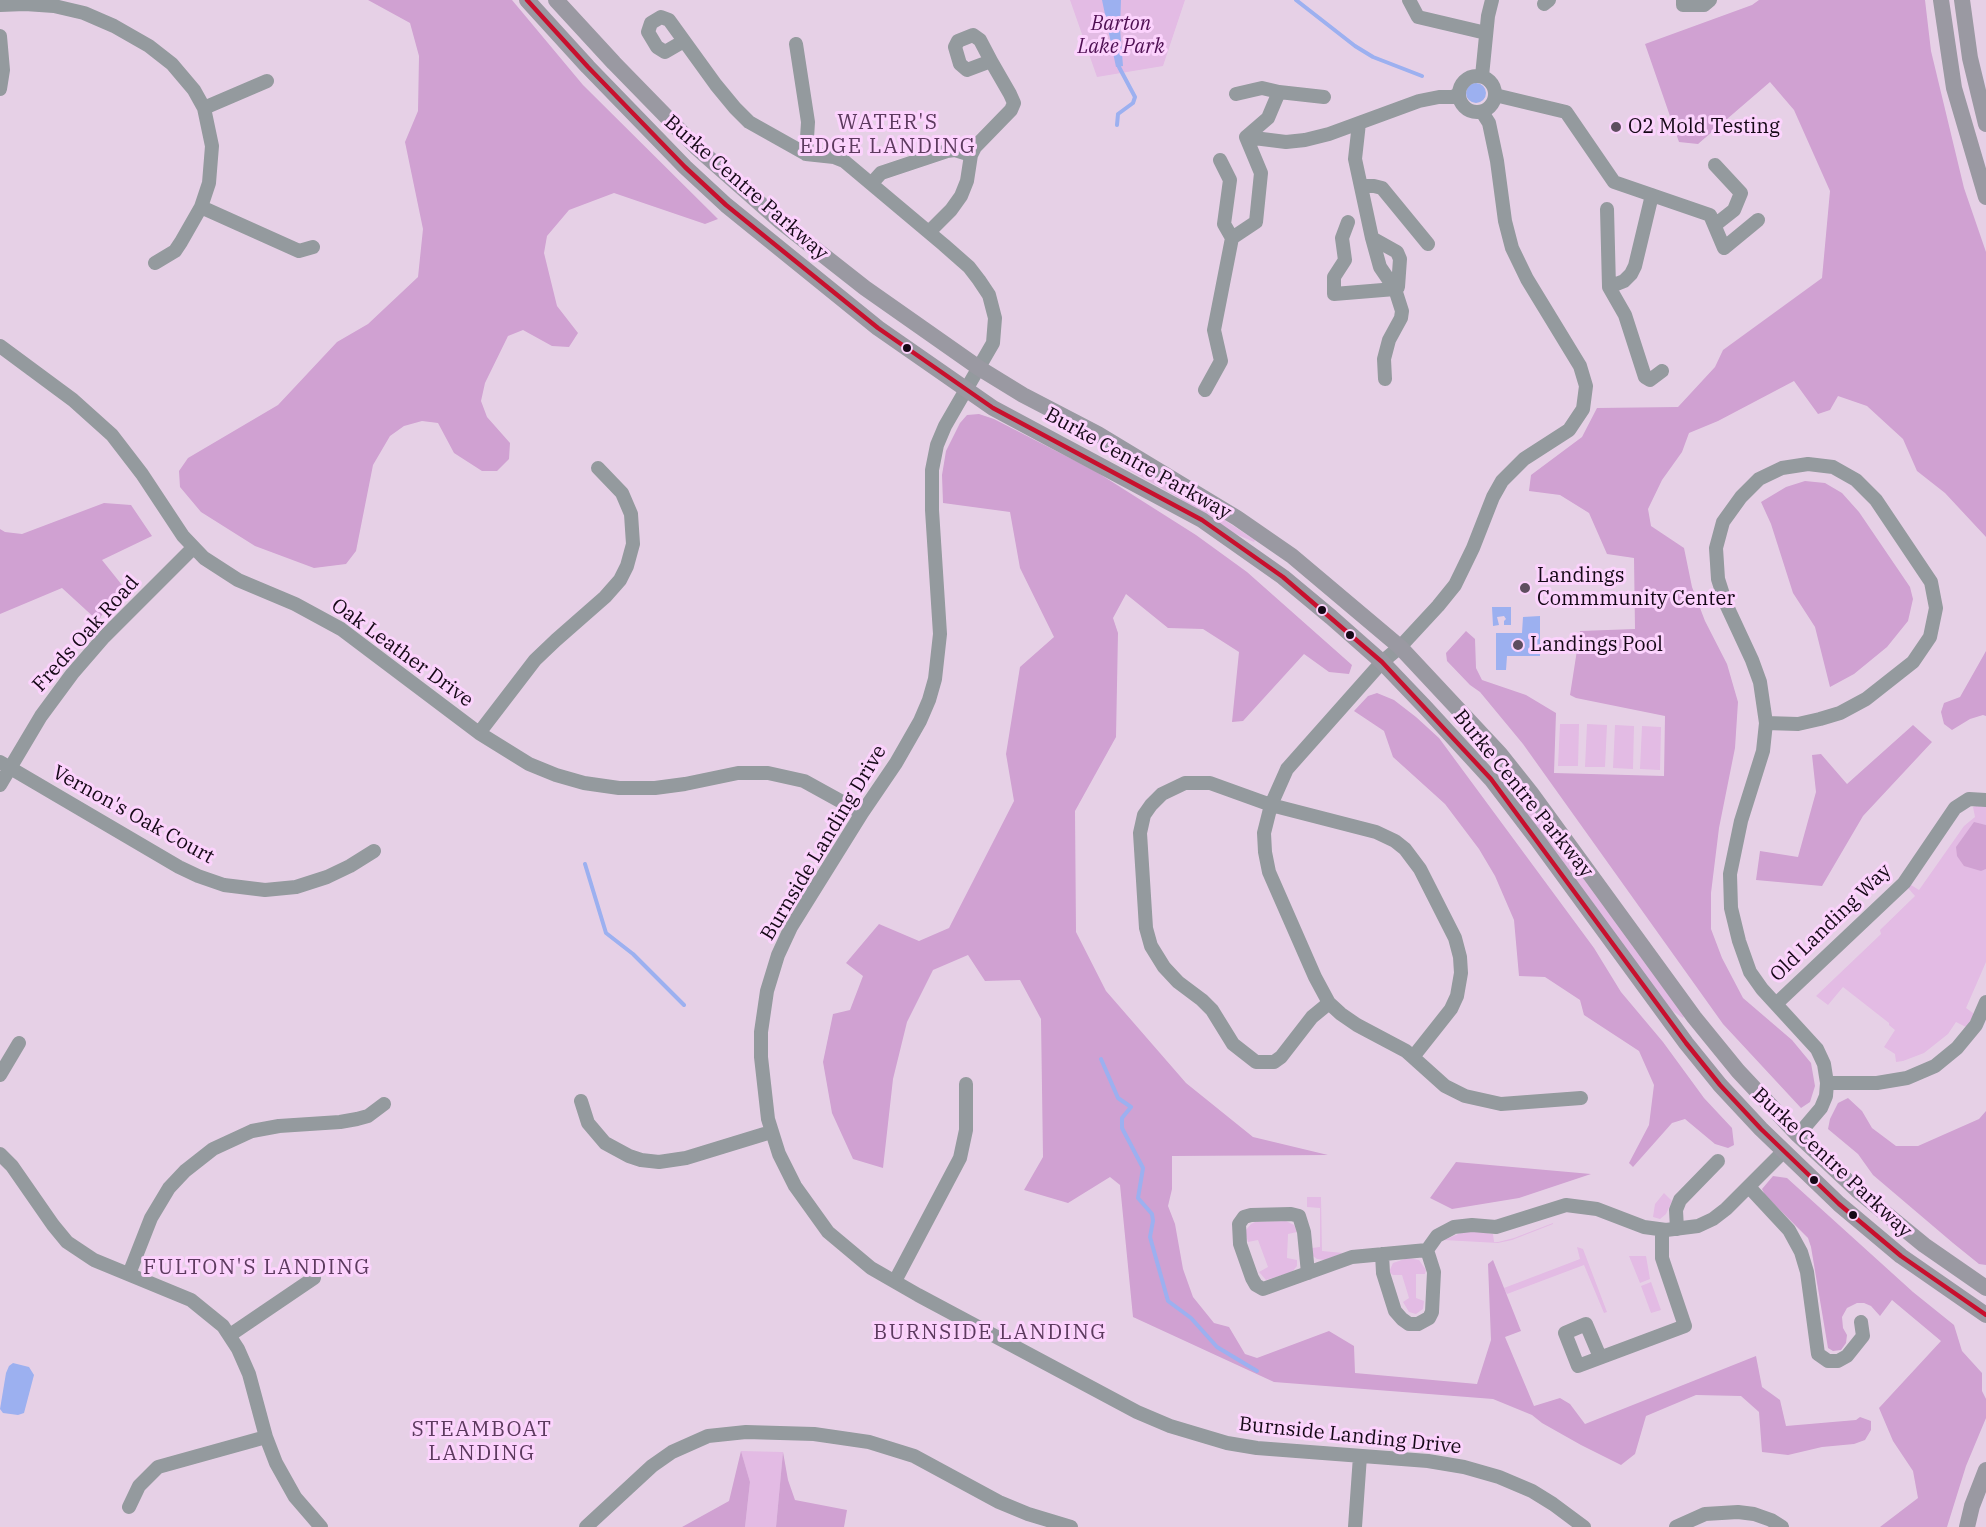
<!DOCTYPE html>
<html>
<head>
<meta charset="utf-8">
<style>
  body { margin:0 }
  canvas { display:block; background:#e6d0e6 }
</style>
</head>
<body>
<canvas width="1986" height="1527"></canvas>
<script>
const g = document.querySelector('canvas').getContext('2d');
g.lineJoin = 'round';
function fill(path, color) { g.fillStyle = color; g.fill(path, 'evenodd'); }
const poly = rows => new Path2D(rows.map(r => 'M' + r).join(''));
function stroke(path, color, width, dash) { g.strokeStyle = color; g.lineWidth = width; g.lineCap = dash ? 'butt' : 'round'; g.setLineDash(dash || []); g.stroke(path); }
function label(font, color, halo, rows, align = 'center') {
  g.font = font + ' "IBM Plex Serif",serif'; g.lineWidth = 6; g.setLineDash([]); g.textBaseline = 'middle'; g.strokeStyle = halo; g.fillStyle = color; for (const [text, x, y, turn = 0] of rows) {
    g.save(); g.translate(x, y); g.rotate((+turn || 0) * Math.PI / 180); g.textAlign = isNaN(turn) ? turn : align; if (halo) g.strokeText(text, 0, 0); g.fillText(text, 0, 0); g.restore();
  }
}
const green = poly([
  [1070,0,1185,0,1163,66,1097,77],
  [1126,465,1152,475,1212,512,1255,540,1254,542,1231,532,1174,495,1125,468],
  [1560,724,1579,724,1578,766,1558,766],
  [1587,724,1607,725,1605,767,1585,767],
  [1615,725,1634,726,1633,769,1613,768],
  [1642,726,1661,727,1660,770,1640,769],
  [1511,789,1536,812,1684,1016,1683,1018,1671,1010,1509,790],
  [1976,806,1986,807,1986,825,1974,823,1980,871,1986,869,1986,962,1966,1008,1973,1013,1974,1015,1966,1027,1956,1022,1948,1034,1924,1053,1903,1061,1896,1062,1895,1054,1884,1047,1895,1030,1889,1025,1889,1023,1843,987,1828,1005,1816,996,1881,934,1880,930,1915,896,1908,888,1911,885,1919,890,1964,826,1975,817,1973,807],
  [1664,1193,1672,1201,1666,1214,1660,1219,1653,1217,1655,1204],
  [1307,1197,1321,1197,1322,1251,1343,1253,1325,1260,1317,1259,1313,1256,1312,1248,1320,1247,1320,1208,1307,1207],
  [1286,1221,1294,1225,1297,1232,1288,1234,1287,1258,1297,1260,1297,1266,1292,1272,1266,1280,1259,1272,1268,1267,1258,1240,1248,1242,1245,1231,1251,1224,1255,1222],
  [1553,1223,1553,1224,1512,1240,1498,1243,1444,1240,1463,1232,1477,1231,1492,1234,1493,1234,1494,1242,1498,1242,1514,1238],
  [1577,1247,1583,1249,1607,1312,1604,1313,1584,1265,1507,1294,1504,1288,1580,1259],
  [1629,1256,1646,1256,1650,1279,1640,1283],
  [1408,1258,1419,1260,1426,1270,1425,1274,1416,1274,1416,1298,1424,1301,1423,1309,1416,1314,1409,1312,1403,1302,1409,1298,1402,1275,1393,1275,1389,1272,1393,1263],
  [1651,1282,1661,1310,1651,1313,1641,1286],
  [741,1451,783,1452,776,1527,745,1527,750,1482]
]);
const forest = poly([
  [368,0,512,0,583,85,718,219,705,224,614,193,569,210,547,236,544,253,557,306,578,333,569,347,552,346,523,330,508,336,485,383,481,401,487,417,510,443,509,459,497,471,482,471,454,453,438,423,422,421,404,426,390,436,373,465,356,551,346,564,314,568,255,546,201,512,180,487,179,471,188,458,278,405,337,342,368,324,418,277,423,229,405,142,418,111,419,56,410,23],
  [1759,0,1925,0,1931,51,1964,188,1986,252,1986,537,1945,493,1917,471,1903,439,1867,406,1838,396,1830,410,1818,414,1794,381,1718,421,1689,433,1682,452,1662,480,1648,509,1651,526,1684,548,1692,587,1705,621,1727,664,1738,702,1735,748,1719,828,1711,893,1711,929,1722,958,1743,998,1792,1040,1811,1063,1815,1086,1810,1102,1801,1108,1723,1024,1523,744,1480,692,1470,685,1447,661,1446,653,1466,631,1475,639,1476,668,1482,680,1526,695,1556,713,1554,773,1664,776,1665,716,1576,698,1570,695,1580,631,1635,629,1634,558,1607,554,1589,513,1560,495,1529,491,1531,475,1582,437,1597,408,1678,407,1715,367,1723,350,1822,278,1830,191,1794,110,1770,82,1698,144,1679,142,1645,44,1752,5],
  [979,414,994,419,1095,471,1196,535,1247,572,1352,665,1349,674,1329,672,1304,654,1243,721,1232,722,1239,652,1203,629,1168,628,1126,594,1113,618,1118,633,1116,737,1075,811,1076,932,1106,991,1186,1083,1253,1137,1328,1155,1172,1156,1172,1189,1168,1206,1175,1224,1183,1269,1193,1297,1214,1323,1229,1327,1245,1354,1257,1358,1329,1331,1354,1346,1355,1373,1477,1384,1491,1340,1488,1264,1493,1260,1521,1331,1505,1337,1534,1406,1560,1398,1570,1404,1585,1424,1756,1356,1762,1387,1780,1400,1786,1426,1856,1420,1860,1417,1871,1421,1871,1430,1865,1440,1854,1444,1822,1447,1788,1455,1762,1452,1759,1412,1741,1396,1696,1395,1646,1416,1635,1454,1621,1465,1581,1445,1542,1423,1532,1415,1493,1399,1274,1382,1133,1317,1120,1185,1110,1177,1068,1203,1024,1190,1043,1157,1041,1019,1020,980,985,981,968,955,933,970,907,1022,893,1079,883,1168,853,1159,832,1113,823,1062,833,1014,850,1010,863,976,846,963,879,924,919,941,949,928,1014,801,1006,754,1020,667,1054,637,1020,568,1010,512,943,503,942,475,946,451,960,423,967,415],
  [1805,481,1825,483,1842,493,1859,512,1910,587,1913,599,1908,621,1887,647,1854,674,1830,687,1815,627,1793,593,1771,524,1761,502,1786,487],
  [104,503,131,505,152,536,102,560,122,585,98,621,62,588,0,614,0,529,5,532,22,534],
  [1986,651,1986,716,1983,715,1970,719,1952,730,1944,724,1941,712,1944,703,1960,697],
  [1377,693,1394,700,1416,717,1439,738,1594,948,1621,992,1663,1042,1704,1098,1732,1128,1734,1145,1728,1148,1715,1144,1685,1119,1672,1123,1633,1167,1629,1163,1649,1125,1654,1085,1639,1051,1584,1015,1580,1000,1545,977,1519,976,1514,920,1495,876,1479,849,1445,804,1393,757,1384,731,1354,711,1368,696],
  [1913,725,1932,742,1863,816,1822,886,1756,880,1760,851,1798,857,1816,792,1812,755,1821,754,1847,784],
  [1974,822,1986,825,1986,869,1981,871,1964,866,1957,856,1956,847],
  [1848,1098,1862,1111,1872,1128,1896,1146,1918,1146,1979,1119,1986,1111,1986,1265,1979,1264,1953,1243,1873,1175,1858,1154,1828,1129,1830,1119,1838,1103],
  [1456,1162,1591,1174,1519,1198,1452,1209,1430,1198],
  [1773,1176,1787,1178,1913,1292,1954,1325,1962,1351,1982,1373,1982,1391,1986,1399,1986,1418,1966,1466,1947,1527,1880,1527,1918,1498,1913,1471,1893,1441,1879,1408,1941,1341,1892,1300,1880,1316,1871,1306,1864,1303,1857,1303,1847,1308,1842,1317,1843,1328,1847,1335,1846,1343,1841,1350,1833,1351,1828,1348,1811,1247,1808,1238,1765,1195,1762,1189],
  [741,1451,750,1482,745,1527,682,1527,729,1501],
  [783,1452,788,1480,795,1500,847,1510,844,1527,776,1527]
]);
const water = poly([
  [1102,0,1121,0,1120,28,1123,66,1116,67],
  '1466 93a10 10 0 1 1 20 0a10 10 0 1 1-20 0Z',
  [1492,607,1511,607,1511,625,1504,625,1504,621,1506,619,1504,616,1497,617,1499,625,1493,626],
  [1540,616,1540,656,1507,656,1506,670,1496,670,1496,633,1522,633,1523,617],
  [13,1363,29,1367,34,1375,24,1413,18,1415,3,1413,0,1409,6,1373,9,1366]
]);
const stream = poly([
  [1296,0,1355,46,1373,57,1422,76],
  [1117,125,1118,114,1133,103,1135,97,1119,67],
  [585,864,606,933,633,954,684,1005],
  [1101,1059,1118,1098,1131,1107,1122,1118,1122,1128,1143,1168,1138,1198,1152,1214,1153,1221,1150,1237,1168,1301,1191,1318,1217,1347,1257,1371]
]);
const minor = poly([
  [1409,0,1418,17,1486,33],
  [1683,0,1683,5,1704,5,1710,0],
  [1544,4,1549,0],
  [0,5,25,4,54,6,84,13,114,26,149,46,172,64,194,90,204,108,212,146,209,183,201,207,181,242,175,251,155,263],
  [0,36,3,70,0,89],
  [684,41,665,52,657,47,648,32,651,23,661,17,669,20,716,85,735,108,749,122,806,154,834,157,844,161,944,245,969,267,979,280,989,295,995,318,993,343,945,426,937,445,932,470,932,510,940,634,935,679,929,700,920,721,896,763,862,813,791,927,778,955,767,991,761,1032,761,1057,768,1119,779,1154,795,1186,828,1232,871,1268,918,1295,1137,1412,1170,1426,1227,1443,1257,1448,1428,1461,1464,1467,1499,1477,1532,1491,1553,1504,1584,1527],
  [796,44,808,122,806,154],
  '1459 94a18 18 0 1 1 36 0a18 18 0 1 1-36 0Z',
  [1482,76,1488,16,1492,0],
  [1236,94,1262,88,1279,92],
  [1495,95,1566,112,1614,182,1710,215,1724,248,1758,220],
  [204,108,267,81],
  [1482,112,1489,123,1497,161,1505,221,1512,248,1527,279,1580,366,1586,386,1583,409,1569,430,1524,459,1502,481,1493,497,1473,548,1455,585,1438,606,1400,647,1382,662,1287,769,1271,805,1264,833,1265,852,1269,872,1315,977,1329,1003,1341,1014,1357,1025,1406,1051,1445,1086,1465,1096,1501,1104,1581,1098],
  [1359,123,1355,159,1372,238,1380,267,1395,289,1402,311,1401,318,1389,340,1384,359,1385,379],
  [1246,137,1268,118,1279,92,1324,97],
  [1220,160,1230,180,1224,224,1232,238],
  [872,183,881,173,947,151,955,150,971,155],
  [1361,186,1374,186,1382,188,1428,244],
  [201,207,299,251,313,247],
  [1607,209,1609,287,1624,281,1631,274,1635,266,1652,195],
  [1348,222,1342,238,1345,260,1334,277,1334,294,1395,289],
  [1715,225,1734,210,1741,193,1715,165],
  [929,232,951,210,961,196,967,181,971,155,975,147,1011,110,1014,103,1010,94,991,61,980,40,973,35,958,41,955,47,960,64,967,70,991,61],
  [1372,238,1397,252,1400,259,1398,287,1395,289],
  [1609,287,1625,315,1645,377,1650,380,1662,371],
  [0,346,73,400,112,435,142,474,183,536,204,558,238,580,295,604,341,629,479,733,529,764,556,775,584,783,619,788,655,788,685,784,738,773,768,773,804,781,862,813],
  [1205,390,1221,361,1214,330,1232,238,1256,222,1261,173,1246,137,1286,142,1305,140,1329,134,1419,101,1439,97,1453,97,1458,94],
  [1808,464,1833,467,1856,480,1876,500,1931,582,1936,608,1930,637,1913,662,1866,699,1840,713,1820,719,1798,724,1766,723,1760,682,1752,660,1726,604,1718,579,1716,548,1723,522,1741,497,1759,479,1782,468,1808,464],
  [1766,723,1763,751,1741,821,1730,874,1731,908,1739,941,1750,972,1762,989,1817,1049,1824,1064,1827,1083,1826,1096,1821,1108,1798,1135],
  [479,733,535,660,556,640,605,597,620,580,627,566,633,544,631,514,622,493,598,468],
  [0,762,179,867,198,876,224,885,265,890,296,887,327,877,350,866,374,851],
  [0,785,41,716,72,674,104,637,193,548],
  [1329,1003,1312,1017,1281,1057,1274,1062,1256,1062,1233,1044,1212,1010,1202,1000,1178,982,1164,967,1151,946,1146,928,1140,833,1144,815,1151,805,1162,794,1185,783,1210,783,1271,805,1376,832,1395,841,1405,849,1420,869,1455,938,1460,957,1461,973,1457,996,1451,1009,1413,1057],
  [1776,1004,1904,883,1955,808,1969,799,1986,800],
  [0,1075,19,1043],
  [1827,1083,1877,1083,1907,1078,1935,1066,1957,1048,1976,1025,1986,1002],
  [581,1101,588,1123,605,1143,629,1156,641,1160,659,1162,686,1158,771,1132],
  [0,1154,12,1166,53,1225,67,1242,94,1260,191,1300,223,1326,238,1349,249,1374,266,1437,276,1463,295,1497,321,1527],
  [1749,1187,1789,1230,1801,1252,1807,1272,1818,1354,1828,1361,1838,1361,1847,1356,1863,1336,1861,1322],
  [1677,1229,1676,1210,1680,1200,1718,1161],
  [1382,1254,1383,1273,1395,1311,1402,1319,1409,1324,1418,1324,1429,1318,1432,1312,1434,1272,1427,1250],
  [1308,1273,1304,1232,1299,1216,1291,1214,1251,1215,1244,1217,1239,1224,1240,1244,1252,1278,1256,1285,1263,1289,1352,1257,1427,1250,1437,1236,1454,1227,1472,1225,1496,1227,1566,1205,1597,1209,1644,1227,1666,1230,1698,1226,1713,1219,1726,1209,1783,1152],
  [129,1274,151,1218,169,1188,185,1171,213,1149,252,1131,279,1126,340,1122,357,1119,368,1116,384,1104],
  [895,1281,960,1158,966,1130,966,1084],
  [230,1335,314,1278],
  [1600,1357,1586,1324,1565,1333,1578,1366,1685,1326,1662,1258,1662,1230],
  [129,1507,139,1486,158,1467,266,1437],
  [586,1527,652,1466,672,1452,708,1436,746,1432,814,1434,869,1442,914,1456,999,1502,1028,1514,1071,1527],
  [1355,1527,1360,1456],
  [1676,1527,1705,1514,1738,1512,1754,1514,1771,1520,1782,1527]
]);
const major = poly([
  [527,0,588,67,685,167,726,205,878,328,993,408,1202,520,1283,577,1331,617,1382,662,1425,707,1491,779,1536,838,1686,1043,1720,1085,1761,1129,1839,1204,1901,1256,1986,1315],
  [556,0,614,63,696,147,781,222,865,288,979,368,1023,395,1098,434,1237,518,1292,556,1400,647,1500,754,1531,793,1694,1017,1738,1071,1798,1135,1857,1190,1924,1245,1986,1288],
  [1941,0,1954,88,1986,197],
  [1962,0,1970,58,1986,124],
  [1967,1527,1972,1506,1986,1470]
]);
const bus1 = poly([
  [527,0,588,67,685,167,726,205,878,328,993,408,1202,520,1283,577,1382,662,1491,779,1686,1043,1720,1085,1761,1129,1839,1204,1901,1256,1986,1315]
]);
const markers = [
  [1616,127,6,"#5e4e5f"],
  [907,348,5,"#150816"],
  [1525,588,6,"#5e4e5f"],
  [1322,610,5,"#150816"],
  [1350,635,5,"#150816"],
  [1518,645,6,"#5e4e5f"],
  [1814,1180,5,"#150816"],
  [1853,1215,5,"#150816"]
];
const parkNames = [
  ["Barton",1121,24],
  ["Lake Park",1121,47]
];
const poiNames = [
  ["O2 Mold Testing",1628,127],
  ["Landings",1537,576],
  ["Commmunity Center",1537,599],
  ["Landings Pool",1530,645]
];
const streetNames = [
  ["Burke Centre Parkway",746,188,41],
  ["Burke Centre Parkway",1138,464,29],
  ["Freds Oak Road",86,634,-48],
  ["Oak Leather Drive",402,653,36],
  ["Burke Centre Parkway",1523,794,51],
  ["Vernon's Oak Court",133,815,29],
  ["Burnside Landing Drive",824,843,-59],
  ["Old Landing Way",1831,923,-44],
  ["Burke Centre Parkway",1832,1163,43],
  ["Burnside Landing Drive",1350,1436,6]
];
const neighbourhoodNames = [
  ["WATER'S",888,123],
  ["EDGE LANDING",888,147],
  ["FULTON'S LANDING",257,1268],
  ["BURNSIDE LANDING",990,1333],
  ["STEAMBOAT",482,1430],
  ["LANDING",482,1454]
];
fill(green, '#e3bbe4');
fill(forest, '#d0a1d2');
fill(water, '#9cb0f0');
stroke(stream, '#9cb0f0', 4);
stroke(minor, '#949a9e', 14);
stroke(major, '#9a99a2', 16);
stroke(bus1, '#c8102e', 4.5);
for (const [x, y, r, color] of markers) { const dot = new Path2D(); dot.arc(x, y, r, 0, 2 * Math.PI); g.fillStyle = color; g.fill(dot); stroke(dot, '#fcd3fd', 2); }
label('italic 20px', '#4e0f52', '#fcd3fd', parkNames);
label('20px', '#150816', '#fcd3fd', poiNames, 'left');
label('20px', '#150816', '#fcd3fd', streetNames);
g.letterSpacing = '1.5px';
label('21px', '#5c3a5e', '#fcd3fd', neighbourhoodNames);
g.letterSpacing = '0px';
</script>
</body>
</html>
